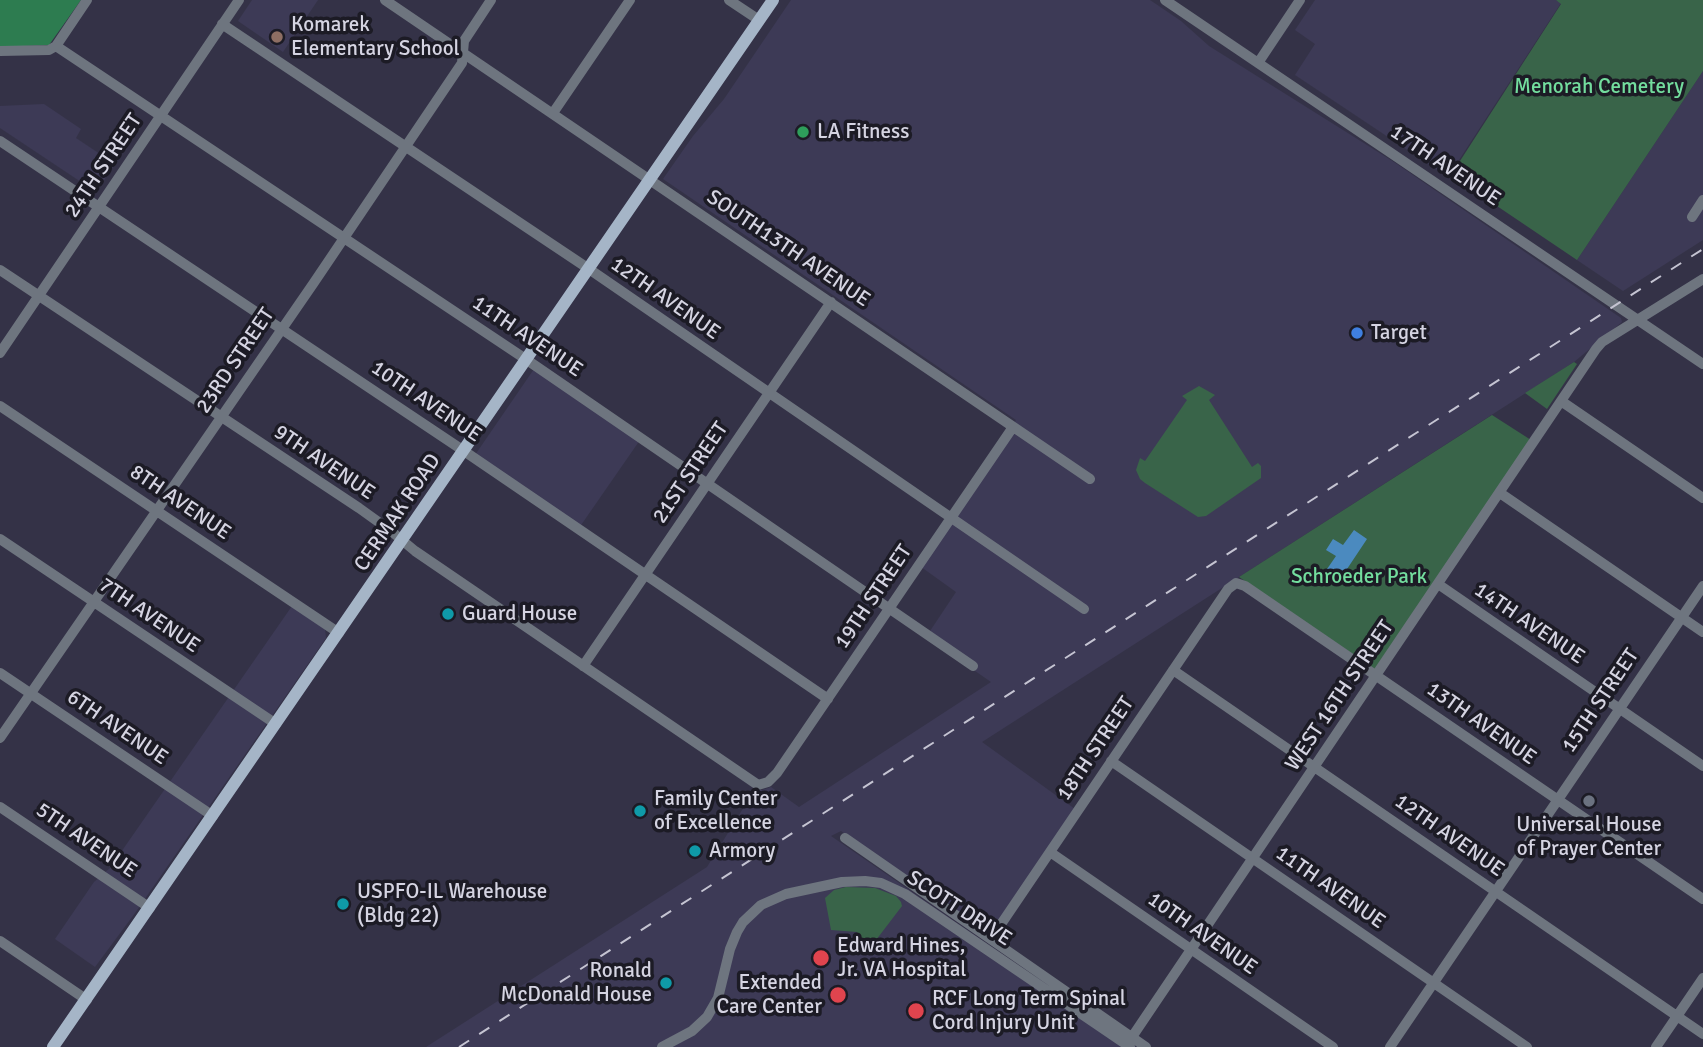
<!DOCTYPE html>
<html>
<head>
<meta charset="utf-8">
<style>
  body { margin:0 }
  canvas { display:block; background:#343247 }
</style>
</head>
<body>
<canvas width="1703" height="1047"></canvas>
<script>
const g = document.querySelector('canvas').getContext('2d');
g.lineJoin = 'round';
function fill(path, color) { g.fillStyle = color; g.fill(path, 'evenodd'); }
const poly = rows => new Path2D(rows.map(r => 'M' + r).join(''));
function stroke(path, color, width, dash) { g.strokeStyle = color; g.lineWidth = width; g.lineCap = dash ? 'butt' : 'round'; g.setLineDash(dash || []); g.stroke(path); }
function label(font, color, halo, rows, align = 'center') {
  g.font = font + ' Signika,sans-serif'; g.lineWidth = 7; g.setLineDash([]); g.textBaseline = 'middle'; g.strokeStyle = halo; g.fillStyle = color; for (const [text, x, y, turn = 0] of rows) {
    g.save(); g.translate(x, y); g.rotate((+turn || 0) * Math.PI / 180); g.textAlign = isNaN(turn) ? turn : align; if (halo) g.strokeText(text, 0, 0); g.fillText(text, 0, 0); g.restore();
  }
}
const built = poly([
  [252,0,318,0,283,52,238,21],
  [791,0,1150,0,1181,21,1209,46,1394,162,1621,318,1622,322,1574,362,982,742,1075,809,990,934,841,831,831,836,1137,1047,426,1047,707,867,755,789,762,790,771,787,799,807,991,682,926,637,956,592,917,564,1016,420,663,179,693,136,724,99],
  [1315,0,1556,0,1561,3,1448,177,1295,75,1315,44,1295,30],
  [1703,71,1703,240,1623,291,1577,260],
  [44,104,81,129,76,138,115,164,96,192,0,128,0,106],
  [534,369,640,440,579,528,475,455],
  [292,606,325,629,326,638,135,913,95,967,55,939,94,882,110,868]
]);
const green = poly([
  [1556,0,1703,0,1703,71,1577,260,1451,175,1561,4],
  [1574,362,1577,364,1547,409,1525,393],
  [1199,386,1215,395,1209,400,1252,467,1258,463,1261,466,1261,478,1206,516,1198,517,1145,483,1140,479,1136,470,1140,458,1145,461,1187,400,1182,396],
  [1492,415,1531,440,1375,669,1239,577],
  [846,887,875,888,896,896,901,902,902,906,873,944,869,955,853,944,858,935,857,932,831,930,825,898,834,890]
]);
const forest = poly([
  [0,0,81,0,49,45,0,47]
]);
const water = poly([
  [1354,530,1367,539,1339,581,1325,572,1336,556,1326,550,1333,539,1343,545]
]);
const minor = poly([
  [385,0,1090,479],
  [729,0,759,20],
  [1165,0,1703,364],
  [222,24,589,269,1084,609],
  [56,46,527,360,973,666],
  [56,46,87,0],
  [0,51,49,50,56,46],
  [1258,63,1300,0],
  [553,113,630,0],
  [0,141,464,451,828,699],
  [1692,217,1703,200],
  [0,270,359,508,391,531,415,551,758,785,768,782,777,773,1013,427],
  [0,353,239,0],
  [1561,401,1703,498],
  [0,406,339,633],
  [1500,493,1703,632],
  [0,539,276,724],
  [1438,584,1703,766],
  [583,666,831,302],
  [1173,670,1703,1034],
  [0,673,213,816],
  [0,738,313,284,462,63,464,41,491,0],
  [1111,761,1527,1047],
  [0,807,150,908],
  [845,838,1146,1047],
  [1050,852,1333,1047],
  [991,939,1228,589,1236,583,1245,586,1703,899],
  [0,941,87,1000],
  [1132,1037,1596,349,1602,342,1703,279],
  [662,1047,692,1031,707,1017,718,998,730,949,737,932,743,922,761,905,786,894,842,882,865,881,881,883,905,894,1130,1047],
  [1390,1047,1703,586],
  [1656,1047,1703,978]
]);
const major = poly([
  [53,1047,773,0]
]);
const rail = poly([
  [459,1047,1703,249]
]);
const markers = [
  [277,37,7,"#8d6e63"],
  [803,132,7,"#2e9e5b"],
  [1357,333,7,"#3f7fe0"],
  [448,614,7,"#0f9aa8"],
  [1589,801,7,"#6b7280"],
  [640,811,7,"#0f9aa8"],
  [695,851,7,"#0f9aa8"],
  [343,904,7,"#0f9aa8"],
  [821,958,9,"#e0444e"],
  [666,983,7,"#0f9aa8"],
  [838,995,9,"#e0444e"],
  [916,1011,9,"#e0444e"]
];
const poiNames = [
  ["Komarek",291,25],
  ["Elementary School",291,49],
  ["LA Fitness",817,132],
  ["Target",1371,333],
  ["Guard House",462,614],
  ["Family Center",654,799],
  ["of Excellence",654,823],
  ["Universal House",1589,825,"center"],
  ["of Prayer Center",1589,849,"center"],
  ["Armory",709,851],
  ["USPFO-IL Warehouse",357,892],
  ["(Bldg 22)",357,916],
  ["Edward Hines,",837,946],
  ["Jr. VA Hospital",837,970],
  ["Ronald",652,971,"right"],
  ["McDonald House",652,995,"right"],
  ["Extended",822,983,"right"],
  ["Care Center",822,1007,"right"],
  ["RCF Long Term Spinal",932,999],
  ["Cord Injury Unit",932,1023]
];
const parkNames = [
  ["Menorah Cemetery",1599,87],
  ["Schroeder Park",1359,577]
];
const streetNames = [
  ["24TH STREET",104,166,-56],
  ["17TH AVENUE",1445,166,34],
  ["SOUTH13TH AVENUE",788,249,34],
  ["12TH AVENUE",665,299,35],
  ["11TH AVENUE",527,337,34],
  ["23RD STREET",236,361,-56],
  ["10TH AVENUE",426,402,34],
  ["9TH AVENUE",324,463,34],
  ["21ST STREET",691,473,-56],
  ["8TH AVENUE",180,503,34],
  ["CERMAK ROAD",398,513,-56],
  ["19TH STREET",874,597,-56],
  ["7TH AVENUE",149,616,34],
  ["14TH AVENUE",1529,624,34],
  ["WEST 16TH STREET",1340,696,-56],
  ["15TH STREET",1601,701,-56],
  ["13TH AVENUE",1481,724,35],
  ["6TH AVENUE",117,728,34],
  ["18TH STREET",1096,749,-56],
  ["12TH AVENUE",1449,836,35],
  ["5TH AVENUE",86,841,34],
  ["11TH AVENUE",1330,888,35],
  ["SCOTT DRIVE",959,909,33],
  ["10TH AVENUE",1202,934,35]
];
fill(built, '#3d3a56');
fill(green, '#396449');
fill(forest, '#2d7c50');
fill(water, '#4b8abf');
stroke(minor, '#6e757f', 10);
stroke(major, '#a5b5c7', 12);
stroke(rail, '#c5c4d2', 2, [12, 12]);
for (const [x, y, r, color] of markers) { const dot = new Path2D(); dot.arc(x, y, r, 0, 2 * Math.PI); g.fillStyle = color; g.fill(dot); stroke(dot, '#1c1b25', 2.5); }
label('21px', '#d5d4e2', '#1c1b25', poiNames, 'left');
label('21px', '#73dd9e', '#1c1b25', parkNames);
label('21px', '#d5d4e2', '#1c1b25', streetNames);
</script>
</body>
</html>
